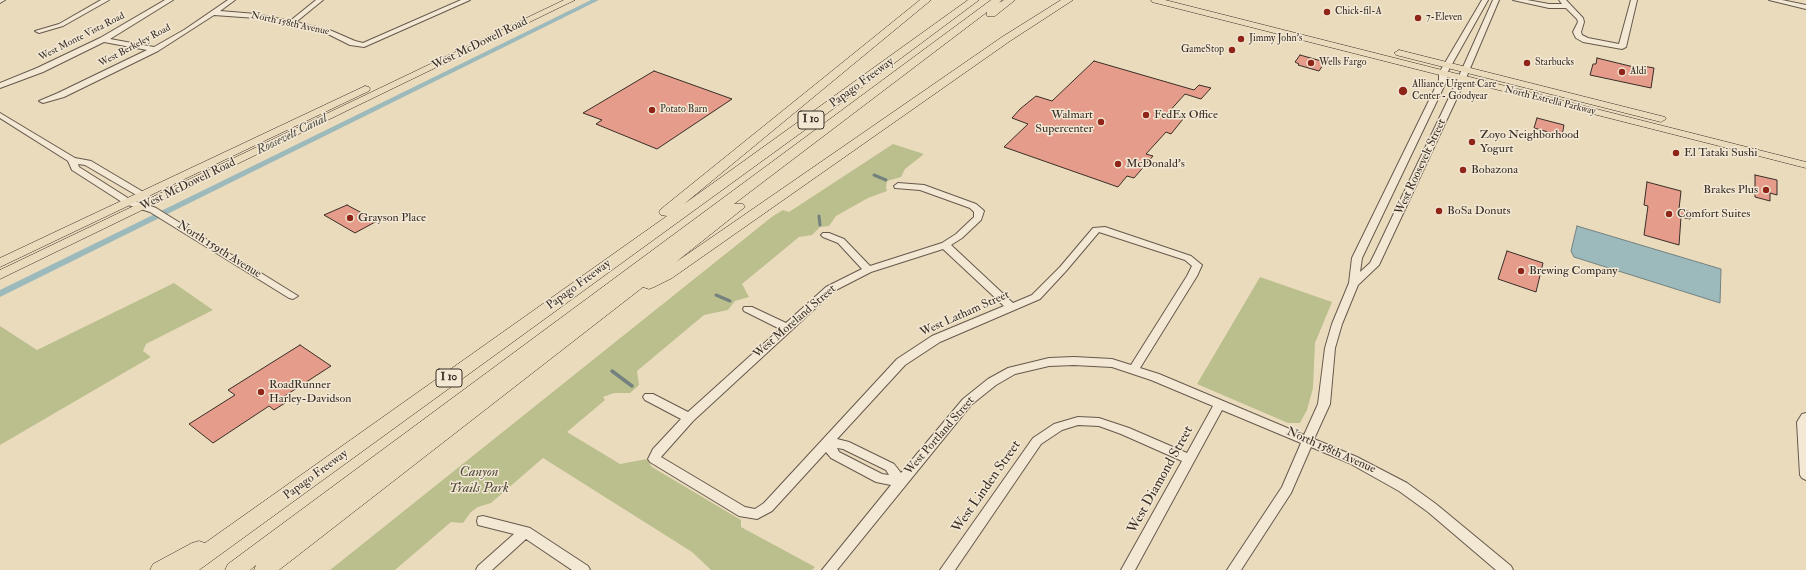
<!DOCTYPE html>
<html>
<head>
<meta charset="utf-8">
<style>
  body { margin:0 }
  canvas { display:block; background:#ebdbbd }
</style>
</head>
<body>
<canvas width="1806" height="570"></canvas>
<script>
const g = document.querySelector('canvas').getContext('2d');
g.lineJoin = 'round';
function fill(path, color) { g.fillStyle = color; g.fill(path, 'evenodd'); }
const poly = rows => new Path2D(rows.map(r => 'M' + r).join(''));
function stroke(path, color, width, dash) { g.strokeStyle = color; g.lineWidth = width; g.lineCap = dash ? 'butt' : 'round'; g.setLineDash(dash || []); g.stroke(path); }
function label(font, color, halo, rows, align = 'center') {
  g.font = font + ' "IM FELL Double Pica",serif'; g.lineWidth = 3; g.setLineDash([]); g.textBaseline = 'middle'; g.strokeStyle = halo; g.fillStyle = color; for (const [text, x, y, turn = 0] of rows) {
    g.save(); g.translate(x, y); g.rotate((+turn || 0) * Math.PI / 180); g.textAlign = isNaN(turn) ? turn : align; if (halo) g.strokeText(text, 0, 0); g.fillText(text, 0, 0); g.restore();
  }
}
const green = poly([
  [893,144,924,154,905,169,901,177,887,181,886,187,887,191,868,198,836,216,829,226,820,227,812,235,799,237,742,284,749,297,735,301,728,310,704,315,637,371,639,385,630,393,614,393,603,397,605,400,567,432,620,464,647,459,652,467,741,520,741,527,815,567,812,570,711,570,692,552,543,458,491,503,478,507,471,512,463,523,451,522,395,570,330,570,773,216,783,210,789,212],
  [1260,277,1332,302,1315,343,1313,388,1307,410,1300,423,1288,423,1197,384],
  [174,283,213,310,146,344,143,351,151,357,0,445,0,326,37,350]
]);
const water = poly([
  [1577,226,1721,269,1720,303,1574,257,1571,251,1577,226]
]);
const streamFar1 = poly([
  [874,175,886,180],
  [819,216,820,225],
  [716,295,730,301]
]);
const stream = poly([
  [612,371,632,386]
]);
const canal = poly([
  [591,0,599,0,0,297,0,290,591,0]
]);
const building = poly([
  [1300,55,1325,62,1319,71,1298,65,1299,64,1295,62,1300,55],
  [1597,58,1642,69,1643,66,1654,68,1651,88,1590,75,1593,64,1596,64,1597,58],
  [1094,61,1194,90,1199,85,1211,88,1201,99,1185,94,1167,114,1183,119,1171,134,1166,132,1146,154,1153,156,1134,178,1127,176,1118,187,1004,147,1028,124,1012,118,1020,109,1036,96,1052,101,1094,61],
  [654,71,732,99,657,149,596,124,602,120,583,113,654,71],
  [1537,118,1564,125,1562,136,1534,128,1537,118],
  [1755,175,1777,180,1777,195,1770,193,1770,201,1755,197,1755,175],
  [1647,182,1681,191,1679,209,1691,212,1690,219,1681,217,1679,245,1644,235,1648,206,1644,205,1647,182],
  [347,205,377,221,355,233,324,215,347,205],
  [1507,251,1543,263,1536,292,1498,279,1507,251],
  [300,345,331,366,280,399,285,403,274,410,269,406,213,443,189,424,235,395,228,390,300,345]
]);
const minor = poly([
  [0,0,5,0,0,3,0,0],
  [101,0,109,0,63,26,39,33,35,31,59,24,101,0],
  [165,0,173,0,110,39,154,47,184,30,228,0,235,0,220,11,256,14,290,21,316,0,323,0,296,22,332,31,355,41,363,43,461,0,470,0,364,47,350,45,328,34,291,25,256,18,214,15,158,51,64,97,43,103,39,101,58,93,147,50,104,42,43,72,0,88,0,83,37,68,100,38,165,0],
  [1482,0,1488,0,1447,73,1447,80,1362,258,1360,272,1370,263,1376,251,1455,85,1493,0,1499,0,1463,85,1379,265,1358,285,1342,324,1335,348,1330,404,1314,439,1357,457,1407,483,1436,504,1511,566,1513,570,1496,570,1428,512,1399,491,1349,463,1311,447,1291,493,1241,570,1227,570,1282,487,1301,443,1222,410,1135,570,1121,570,1182,461,1121,434,1099,426,1078,425,1062,430,1041,444,955,570,940,570,1033,438,1054,424,1078,417,1099,418,1129,428,1187,453,1213,406,1151,380,1112,367,1074,365,1049,366,1015,374,996,385,971,405,837,570,822,570,891,485,876,482,831,458,826,452,772,511,757,519,739,516,650,462,648,459,653,449,681,419,645,400,643,397,645,394,653,394,688,412,780,329,744,311,743,309,744,307,752,307,786,323,826,287,862,269,838,243,823,237,821,235,823,233,829,233,844,239,870,266,942,243,956,234,974,217,974,212,970,208,920,190,895,188,894,186,898,183,924,185,976,204,982,209,984,211,981,220,962,238,951,245,1013,303,1032,295,1060,267,1093,228,1105,227,1191,256,1202,265,1197,276,1140,368,1159,374,1304,435,1318,404,1325,348,1332,324,1349,283,1352,258,1439,80,1439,73,1482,0],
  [1099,232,1185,260,1192,266,1187,276,1131,365,1112,359,1074,357,1049,358,1008,368,988,379,963,399,901,473,894,464,849,442,837,439,905,365,940,342,1040,299,1066,271,1099,232],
  [943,249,1004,306,932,336,897,359,764,503,755,509,745,507,661,457,693,421,834,291,871,272,943,249],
  [837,448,843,449,886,470,889,475,882,474,839,452,837,448],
  [1513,0,1527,0,1549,4,1562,4,1559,0,1566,0,1583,18,1584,22,1581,32,1582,35,1588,38,1619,44,1631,0,1637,0,1626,47,1622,49,1583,42,1576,38,1573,32,1578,22,1577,19,1566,8,1549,8,1513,0],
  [1769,0,1782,0,1806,5,1806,9,1769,0],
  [0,113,75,158,91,161,145,193,148,205,156,208,298,296,293,299,289,298,150,212,125,204,72,170,68,161,0,118,0,113],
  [78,164,85,165,138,196,139,203,131,200,79,167,78,164],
  [1806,413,1806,480,1802,478,1800,475,1797,422,1802,414,1806,413],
  [483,516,530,528,588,566,590,570,572,570,526,539,492,570,476,570,478,566,514,534,478,525,477,521,478,517,483,516]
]);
const major = poly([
  [564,0,575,0,0,279,0,270,564,0],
  [1151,0,1165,0,1806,162,1806,168,1152,2,1151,0],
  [1399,50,1665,117,1666,119,1661,122,1396,55,1394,53,1399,50],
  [365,86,369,87,370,89,369,91,0,267,0,258,365,86]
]);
const highway = poly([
  [920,0,931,0,684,204,968,0,979,0,802,132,199,570,150,570,153,564,192,543,199,541,205,543,667,216,661,215,659,212,661,209,920,0],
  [991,0,1002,0,999,3,1004,0,1015,0,995,16,987,16,987,12,734,204,743,204,745,207,676,262,1002,37,1061,0,1073,0,1010,41,672,278,654,287,649,289,643,287,279,570,254,570,256,565,250,570,225,570,228,564,991,0]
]);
const markers = [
  [1327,12,4,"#8f2418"],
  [1418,18,4,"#8f2418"],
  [1241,39,4,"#8f2418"],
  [1232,50,4,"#8f2418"],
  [1311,63,4,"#8f2418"],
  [1527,63,4,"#8f2418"],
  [1622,72,4,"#8f2418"],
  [1403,91,5,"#8f2418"],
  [652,110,4,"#8f2418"],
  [1146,115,4,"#8f2418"],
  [1101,122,4,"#8f2418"],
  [1472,142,4,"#8f2418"],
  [1676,153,4,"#8f2418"],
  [1118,164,4,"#8f2418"],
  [1463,170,4,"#8f2418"],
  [1766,190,4,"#8f2418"],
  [1439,211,4,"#8f2418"],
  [1669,214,4,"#8f2418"],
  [350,218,4,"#8f2418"],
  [1521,271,4,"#8f2418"],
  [261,392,4,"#8f2418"]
];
const farPoinames = [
  ["Chick-fil-A",1335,12],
  ["7-Eleven",1426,18],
  ["Jimmy John's",1249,39],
  ["GameStop",1224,50,"right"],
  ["Wells Fargo",1319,63],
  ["Starbucks",1535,63],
  ["Aldi",1630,72],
  ["Alliance Urgent Care",1412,85],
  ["Center - Goodyear",1412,97],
  ["Potato Barn",660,110]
];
const farStreetnames = [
  ["North 158th Avenue",290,24,12],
  ["West Monte Vista Road",82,37,-27],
  ["West Berkeley Road",135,46,-28],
  ["North Estrella Parkway",1550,101,14]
];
const shields = [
  [811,120,26],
  [449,378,26]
];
const shieldNames = [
  ["I 10",811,120],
  ["I 10",449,378]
];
const streetNames = [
  ["West McDowell Road",480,44,-26],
  ["Papago Freeway",862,83,-36],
  ["West Roosevelt Street",1421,167,-65],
  ["West McDowell Road",188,185,-26],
  ["North 159th Avenue",219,250,32],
  ["Papago Freeway",579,285,-36],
  ["West Latham Street",965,314,-24],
  ["West Moreland Street",795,322,-41],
  ["West Portland Street",940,436,-49],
  ["North 158th Avenue",1331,451,24],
  ["Papago Freeway",316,475,-36]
];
const poiNames = [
  ["Walmart",1093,115,"right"],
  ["Supercenter",1093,129,"right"],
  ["FedEx Office",1154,115],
  ["Zoyo Neighborhood",1480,135],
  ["Yogurt",1480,149],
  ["El Tataki Sushi",1684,153],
  ["McDonald's",1126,164],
  ["Bobazona",1471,170],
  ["Brakes Plus",1758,190,"right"],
  ["BoSa Donuts",1447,211],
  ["Comfort Suites",1677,214],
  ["Grayson Place",358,218],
  ["Brewing Company",1529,271],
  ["RoadRunner",269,385],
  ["Harley-Davidson",269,399]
];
const waterNames = [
  ["Roosevelt Canal",292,135,-26]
];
const nearParknames = [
  ["Canyon",479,473],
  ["Trails Park",479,489]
];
const nearStreetnames = [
  ["West Diamond Street",1161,480,-61],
  ["West Linden Street",987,487,-55]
];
fill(green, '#bbbf8e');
fill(water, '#9cb9bb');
stroke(water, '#74817f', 1);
stroke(streamFar1, '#74817f', 3);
stroke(stream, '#74817f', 3.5);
fill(canal, '#9cb9bb');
fill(building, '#e59c8b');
stroke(building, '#392e26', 1);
stroke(minor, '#66594c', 2);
stroke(major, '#392e26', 1);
stroke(highway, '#392e26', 1);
fill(minor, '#f2e8d4');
fill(major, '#ebdbbd');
fill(highway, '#ebdbbd');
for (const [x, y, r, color] of markers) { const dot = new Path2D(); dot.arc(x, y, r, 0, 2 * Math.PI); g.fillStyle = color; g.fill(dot); stroke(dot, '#f2e8d4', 1.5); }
label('10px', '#392e26', '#f2e8d4', farPoinames, 'left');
label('10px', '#392e26', '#f2e8d4', farStreetnames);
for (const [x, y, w] of shields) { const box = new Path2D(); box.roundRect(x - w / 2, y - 9, w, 18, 3); g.fillStyle = '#f2e8d4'; g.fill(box); stroke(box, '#392e26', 1); }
label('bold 11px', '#392e26', null, shieldNames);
label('12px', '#392e26', '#f2e8d4', streetNames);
label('12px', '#392e26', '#f2e8d4', poiNames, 'left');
label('italic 13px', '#52514b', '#f2e8d4', waterNames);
label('italic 14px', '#534b3b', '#f2e8d4', nearParknames);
label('14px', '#392e26', '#f2e8d4', nearStreetnames);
</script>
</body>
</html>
